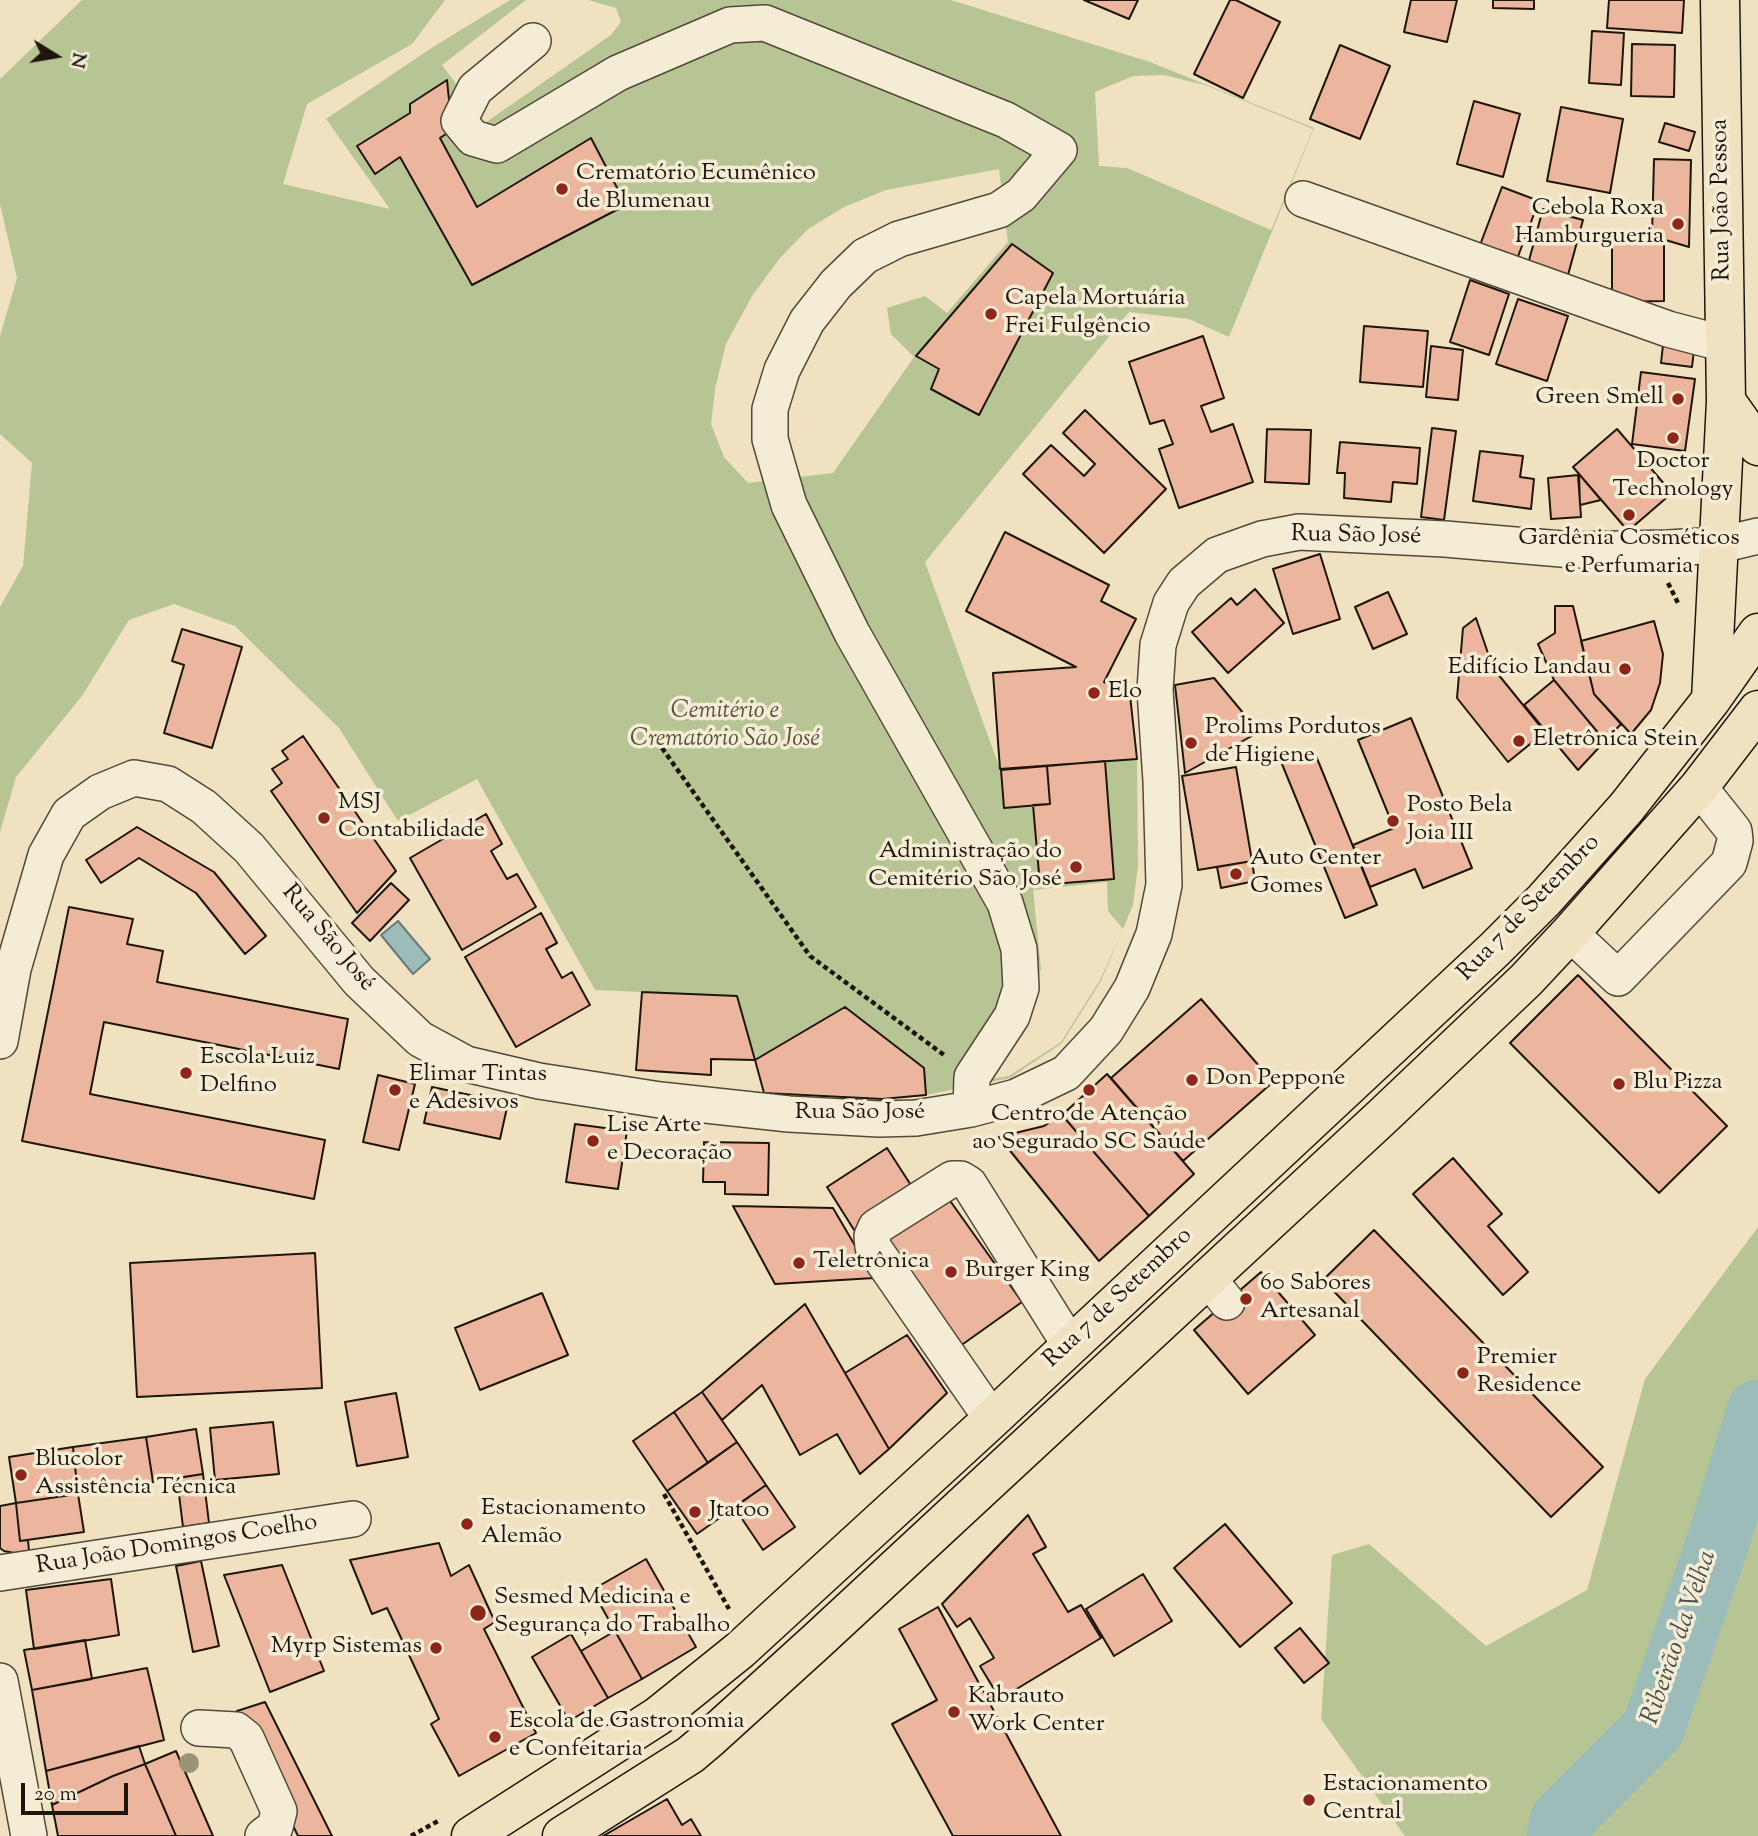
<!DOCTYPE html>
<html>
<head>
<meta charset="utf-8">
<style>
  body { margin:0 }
  #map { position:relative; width:1758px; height:1836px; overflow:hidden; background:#f0e2c0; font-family:"Sorts Mill Goudy",serif }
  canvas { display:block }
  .north { position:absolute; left:21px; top:21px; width:70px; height:70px; -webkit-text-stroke:5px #f5ecd6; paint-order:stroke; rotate:101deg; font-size:19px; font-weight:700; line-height:28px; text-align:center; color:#1e160d }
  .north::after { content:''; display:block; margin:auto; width:24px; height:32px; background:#1e160d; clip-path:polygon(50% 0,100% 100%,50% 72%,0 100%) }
  .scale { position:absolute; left:21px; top:1783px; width:107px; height:32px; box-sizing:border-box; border:4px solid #1e160d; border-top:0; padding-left:9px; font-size:21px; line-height:24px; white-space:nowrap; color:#1e160d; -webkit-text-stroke:5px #f5ecd6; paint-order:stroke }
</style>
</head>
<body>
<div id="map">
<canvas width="1758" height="1836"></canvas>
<div class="north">N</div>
<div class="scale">20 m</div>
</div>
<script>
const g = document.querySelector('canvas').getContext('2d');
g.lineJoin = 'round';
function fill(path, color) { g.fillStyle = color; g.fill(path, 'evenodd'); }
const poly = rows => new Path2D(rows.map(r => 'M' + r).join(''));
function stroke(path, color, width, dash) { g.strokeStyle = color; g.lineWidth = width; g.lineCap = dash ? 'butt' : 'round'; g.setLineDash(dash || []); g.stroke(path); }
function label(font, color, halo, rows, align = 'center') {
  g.font = font + ' "Sorts Mill Goudy",serif'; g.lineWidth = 7; g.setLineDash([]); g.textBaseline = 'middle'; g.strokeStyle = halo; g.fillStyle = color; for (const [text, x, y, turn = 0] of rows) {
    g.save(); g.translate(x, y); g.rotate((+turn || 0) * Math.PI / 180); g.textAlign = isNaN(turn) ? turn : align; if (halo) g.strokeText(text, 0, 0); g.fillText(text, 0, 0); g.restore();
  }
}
const green = poly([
  [82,0,445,0,412,44,307,104,283,184,390,209,326,119,433,47,510,0,526,0,442,65,485,123,611,35,621,22,616,8,588,0,951,0,1150,62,1314,128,1229,337,1189,319,1129,312,925,562,1000,769,1137,759,1138,865,1133,905,1101,981,1062,1043,1010,1078,926,1095,882,1099,764,1093,737,996,595,990,477,779,398,821,339,728,235,626,174,604,129,620,82,696,16,777,0,832,0,607,23,566,32,463,0,434,0,336,17,278,0,204,0,79],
  [1164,75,1205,85,1313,129,1271,230,1127,168,1099,166,1095,92,1133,76],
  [999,169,1008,242,947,313,925,296,887,308,891,334,914,357,833,473,748,483,724,457,711,424,715,389,726,344,752,296,780,258,808,229,844,207,886,190],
  [1107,882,1108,911,1123,929,1100,980,1061,1042,1009,1076,985,1080,1029,1006,1041,969,1033,890],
  [1758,1227,1758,1836,1405,1836,1321,1719,1332,1555,1369,1544,1486,1646,1587,1590,1645,1379]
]);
const water = poly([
  [398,921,430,959,413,974,381,935,398,921]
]);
const river = poly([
  [1558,1836,1561,1821,1653,1729,1719,1539,1758,1411]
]);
const building = poly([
  [1084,0,1138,0,1129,19,1084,0],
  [1230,0,1236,0,1280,22,1243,98,1194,74,1230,0],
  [1411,0,1457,0,1447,42,1404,32,1411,0],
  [1493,0,1534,0,1534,9,1493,8,1493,0],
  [1609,0,1684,0,1682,33,1607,28,1609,0],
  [1592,31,1624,33,1621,85,1589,83,1592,31],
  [1632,44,1675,45,1674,97,1631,96,1632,44],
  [1340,45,1390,66,1360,139,1310,119,1340,45],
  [447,80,452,130,440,138,477,207,591,138,626,205,472,285,400,157,375,174,357,146,410,113,410,104,447,80],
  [1474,101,1520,114,1503,177,1457,164,1474,101],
  [1561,107,1623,119,1610,193,1547,181,1561,107],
  [1665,123,1695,132,1689,151,1659,142,1665,123],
  [1654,159,1691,160,1689,247,1652,236,1654,159],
  [1502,187,1539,201,1517,259,1480,245,1502,187],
  [1543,209,1583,220,1565,286,1525,275,1543,209],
  [1612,243,1664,243,1664,301,1612,302,1612,243],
  [1012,244,1053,273,979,415,931,389,939,369,916,356,1012,244],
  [1470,280,1509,294,1489,355,1450,342,1470,280],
  [1518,299,1568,316,1547,381,1496,364,1518,299],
  [1364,326,1428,331,1423,387,1360,382,1364,326],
  [1203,336,1224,398,1201,406,1211,432,1233,424,1253,482,1179,508,1159,449,1173,444,1164,420,1150,424,1129,362,1203,336],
  [1663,345,1694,350,1692,367,1661,363,1663,345],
  [1431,346,1463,350,1458,400,1426,397,1431,346],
  [1641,372,1695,379,1685,451,1632,444,1641,372],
  [1085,410,1166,489,1104,553,1023,474,1051,445,1084,476,1095,464,1063,433,1085,410],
  [1432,428,1456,431,1444,520,1421,517,1432,428],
  [1267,429,1311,430,1309,484,1265,482,1267,429],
  [1617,429,1672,493,1628,531,1573,467,1617,429],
  [1340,442,1420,448,1417,484,1393,482,1391,502,1344,498,1345,473,1337,473,1340,442],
  [1480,451,1523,456,1520,477,1534,479,1531,509,1473,501,1480,451],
  [1579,474,1601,500,1580,505,1579,474],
  [1578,475,1581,517,1551,519,1548,478,1578,475],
  [1005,532,1109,585,1101,601,1136,619,1104,682,1114,687,1129,686,1137,759,1000,769,993,673,1076,667,966,611,1005,532],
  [1320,554,1340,619,1293,634,1273,569,1320,554],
  [1255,589,1284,623,1228,673,1192,632,1231,598,1237,605,1255,589],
  [1388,592,1407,634,1373,649,1355,607,1388,592],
  [1555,606,1573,606,1594,694,1621,724,1605,741,1554,680,1538,644,1555,633,1555,606],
  [1476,618,1493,668,1545,732,1508,762,1457,698,1463,628,1476,618],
  [1654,621,1663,654,1660,683,1651,710,1631,734,1594,694,1581,641,1654,621],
  [182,629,242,647,212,748,164,733,184,665,172,661,182,629],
  [1214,678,1259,732,1185,773,1175,685,1214,678],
  [1554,680,1605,741,1578,770,1524,705,1554,680],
  [1411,718,1472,868,1423,888,1415,869,1370,887,1353,845,1394,828,1358,740,1411,718],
  [303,736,396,871,357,913,271,791,282,783,272,769,288,759,282,751,303,736],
  [1314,751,1377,905,1345,918,1282,764,1314,751],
  [1105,761,1114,879,1040,885,1033,805,1050,804,1047,766,1105,761],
  [1047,766,1050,804,1004,808,1001,770,1047,766],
  [1236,767,1252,861,1198,870,1182,776,1236,767],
  [486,814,502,844,491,851,507,879,517,874,536,907,462,950,410,858,486,814],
  [137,827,214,872,266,936,245,954,196,893,139,858,101,883,86,860,137,827],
  [1252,861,1255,881,1221,888,1217,867,1252,861],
  [391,883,409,900,370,941,352,923,391,883],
  [69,907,133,919,127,944,163,951,157,982,348,1019,339,1069,104,1022,90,1094,325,1140,314,1199,22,1141,69,907],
  [541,913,557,943,546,949,562,978,572,972,590,1005,516,1047,465,957,541,913],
  [1578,975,1727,1126,1659,1193,1510,1043,1578,975],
  [642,992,737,996,755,1060,711,1059,711,1075,636,1070,642,992],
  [1201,999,1273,1082,1183,1161,1111,1078,1201,999],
  [845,1007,924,1068,926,1095,882,1099,764,1093,755,1060,845,1007],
  [1107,1074,1194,1174,1149,1216,1062,1115,1107,1074],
  [378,1075,415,1084,399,1150,363,1142,378,1075],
  [432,1087,508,1103,500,1139,424,1123,432,1087],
  [1062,1115,1149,1216,1099,1261,999,1137,1044,1126,1062,1115],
  [575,1124,627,1131,618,1189,566,1182,575,1124],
  [704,1142,769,1143,768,1195,725,1194,725,1182,703,1182,704,1142],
  [887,1148,916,1193,856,1233,827,1187,887,1148],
  [1453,1158,1502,1214,1488,1226,1528,1272,1503,1295,1413,1194,1453,1158],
  [946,1195,1022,1302,956,1349,880,1241,946,1195],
  [733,1206,833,1208,874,1278,775,1284,733,1206],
  [1374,1230,1603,1467,1551,1517,1323,1280,1374,1230],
  [315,1253,322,1388,137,1397,130,1263,315,1253],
  [1261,1272,1315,1335,1248,1394,1194,1330,1261,1272],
  [542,1293,568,1355,480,1390,455,1328,542,1293],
  [805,1304,889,1449,860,1474,837,1434,800,1455,762,1385,722,1420,702,1392,805,1304],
  [907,1335,947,1393,889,1449,845,1373,907,1335],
  [702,1392,737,1442,708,1463,674,1412,702,1392],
  [396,1393,408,1457,357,1466,345,1402,396,1393],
  [674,1412,708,1463,667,1491,633,1441,674,1412],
  [273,1422,279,1474,215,1480,210,1428,273,1422],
  [196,1429,203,1474,153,1482,146,1437,196,1429],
  [146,1437,153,1482,78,1494,73,1447,146,1437],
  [737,1442,766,1485,697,1534,667,1491,737,1442],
  [73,1447,78,1494,16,1503,9,1457,73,1447],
  [203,1474,209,1523,183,1527,177,1478,203,1474],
  [766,1485,795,1527,763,1550,734,1507,766,1485],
  [78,1494,84,1532,20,1541,16,1503,78,1494],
  [16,1503,20,1541,28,1540,29,1551,14,1553,4,1551,0,1548,0,1506,16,1503],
  [1028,1515,1046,1547,1033,1554,1068,1612,1081,1605,1101,1638,1000,1699,980,1666,994,1658,970,1618,957,1627,942,1604,1028,1515],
  [1225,1524,1292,1603,1240,1647,1174,1568,1225,1524],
  [439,1543,451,1576,469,1565,495,1622,484,1629,536,1733,459,1776,431,1724,439,1719,387,1608,372,1614,350,1560,439,1543],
  [646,1559,696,1647,642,1679,592,1590,646,1559],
  [201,1561,219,1646,193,1652,176,1566,201,1561],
  [282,1565,324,1671,270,1692,224,1575,282,1565],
  [1143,1574,1172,1621,1114,1656,1086,1609,1143,1574],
  [111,1579,119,1635,34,1649,26,1590,111,1579],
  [938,1607,1061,1836,953,1836,892,1724,937,1700,899,1629,938,1607],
  [1300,1628,1329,1663,1304,1683,1275,1648,1300,1628],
  [615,1631,642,1679,608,1698,581,1651,615,1631],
  [571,1634,608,1698,569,1721,532,1657,571,1634],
  [85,1640,92,1679,32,1690,24,1650,85,1640],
  [147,1668,164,1740,46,1771,32,1690,147,1668],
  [265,1702,332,1836,298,1836,237,1711,265,1702],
  [139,1746,145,1764,113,1776,52,1805,46,1771,139,1746],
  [176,1751,213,1836,176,1836,145,1764,176,1751],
  [145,1764,176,1836,58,1836,52,1805,113,1776,145,1764],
  [667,1799,682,1825,691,1819,701,1836,603,1836,667,1799]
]);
const path = poly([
  [1668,583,1678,603],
  [662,748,810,956,944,1055],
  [664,1494,729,1609],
  [411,1836,438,1821]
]);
const minor = poly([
  [533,41,475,89,459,121,473,138,497,145,618,73,730,25,765,23,1006,120,1059,150,1021,195,999,210,899,239,865,256,836,284,807,321,782,370,770,409,770,439,789,505,852,633,1005,903,1019,949,1021,988,1012,1016,972,1077,971,1109],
  [1303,199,1668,329,1725,344],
  [1570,933,1618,978,1729,863,1735,841,1734,831,1699,787],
  [0,1041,13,969,46,855,69,814,100,792,134,778,168,784,204,807,249,848,359,981,420,1039,466,1064,539,1081,660,1100,789,1114,879,1119,916,1118,971,1109,1016,1097,1066,1073,1106,1030,1132,988,1154,934,1164,885,1161,781,1155,690,1158,645,1171,603,1184,583,1217,555,1262,539,1299,532,1445,539,1573,550,1668,548,1720,545,1758,536],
  [1207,1277,1227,1302],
  [992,1419,873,1247,872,1236,876,1227,952,1179,961,1179,969,1184,1070,1345],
  [0,1573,353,1519],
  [0,1681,29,1836],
  [199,1728,236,1730,246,1738,279,1811,275,1827,263,1836]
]);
const major = poly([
  [1726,401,1758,446],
  [1711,700,1726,401,1720,0],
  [471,1836,658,1716,740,1650,992,1419,1494,950,1544,900,1626,808,1711,700,1758,633],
  [562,1836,690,1755,709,1739,818,1640,1383,1116,1526,980,1570,933,1699,787,1758,710]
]);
const trees = [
  [189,1763]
];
const markers = [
  [562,189,7,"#8f2418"],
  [1678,224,7,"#8f2418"],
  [991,314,7,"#8f2418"],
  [1678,399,7,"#8f2418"],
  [1673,438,7,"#8f2418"],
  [1629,515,7,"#8f2418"],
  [1625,669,7,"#8f2418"],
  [1094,693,7,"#8f2418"],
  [1519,741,7,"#8f2418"],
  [1191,743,7,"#8f2418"],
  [324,818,7,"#8f2418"],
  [1393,821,7,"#8f2418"],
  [1076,867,7,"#8f2418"],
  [1236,874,7,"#8f2418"],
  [186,1073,7,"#8f2418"],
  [1192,1080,7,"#8f2418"],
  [1619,1084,7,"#8f2418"],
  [395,1090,7,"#8f2418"],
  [1089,1090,7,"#8f2418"],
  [593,1141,7,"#8f2418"],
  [799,1263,7,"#8f2418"],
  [951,1272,7,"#8f2418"],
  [1246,1299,7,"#8f2418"],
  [1463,1373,7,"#8f2418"],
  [21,1475,7,"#8f2418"],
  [695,1512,7,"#8f2418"],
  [467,1524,7,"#8f2418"],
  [478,1613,9,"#8f2418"],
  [436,1648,7,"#8f2418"],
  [954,1712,7,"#8f2418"],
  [495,1737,7,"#8f2418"],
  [1309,1800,7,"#8f2418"]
];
const poiNames = [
  ["Crematório Ecumênico",576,175],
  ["de Blumenau",576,203],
  ["Cebola Roxa",1664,210,"right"],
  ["Hamburgueria",1664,238,"right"],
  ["Capela Mortuária",1005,300],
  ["Frei Fulgêncio",1005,328],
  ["Green Smell",1664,399,"right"],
  ["Doctor",1673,463,"center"],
  ["Technology",1673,491,"center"],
  ["Gardênia Cosméticos",1629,540,"center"],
  ["e Perfumaria",1629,568,"center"],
  ["Edifício Landau",1611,669,"right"],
  ["Elo",1108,693],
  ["Prolims Pordutos",1205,729],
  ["de Higiene",1205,757],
  ["Eletrônica Stein",1533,741],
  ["MSJ",338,804],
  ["Contabilidade",338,832],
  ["Posto Bela",1407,807],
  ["Joia III",1407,835],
  ["Administração do",1062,853,"right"],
  ["Cemitério São José",1062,881,"right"],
  ["Auto Center",1250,860],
  ["Gomes",1250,888],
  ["Escola Luiz",200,1059],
  ["Delfino",200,1087],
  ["Elimar Tintas",409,1076],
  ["e Adesivos",409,1104],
  ["Don Peppone",1206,1080],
  ["Blu Pizza",1633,1084],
  ["Centro de Atenção",1089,1116,"center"],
  ["ao Segurado SC Saúde",1089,1144,"center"],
  ["Lise Arte",607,1127],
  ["e Decoração",607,1155],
  ["Teletrônica",813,1263],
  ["Burger King",965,1272],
  ["60 Sabores",1260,1285],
  ["Artesanal",1260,1313],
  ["Premier",1477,1359],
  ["Residence",1477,1387],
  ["Blucolor",35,1461],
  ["Assistência Técnica",35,1489],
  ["Estacionamento",481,1510],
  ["Alemão",481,1538],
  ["Jtatoo",709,1512],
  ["Sesmed Medicina e",494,1599],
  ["Segurança do Trabalho",494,1627],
  ["Myrp Sistemas",422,1648,"right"],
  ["Kabrauto",968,1698],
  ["Work Center",968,1726],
  ["Escola de Gastronomia",509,1723],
  ["e Confeitaria",509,1751],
  ["Estacionamento",1323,1786],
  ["Central",1323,1814]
];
const streetNames = [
  ["Rua João Pessoa",1723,200,-91],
  ["Rua São José",1356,537,1],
  ["Rua 7 de Setembro",1530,909,-46],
  ["Rua São José",327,939,50],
  ["Rua São José",860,1114],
  ["Rua 7 de Setembro",1119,1299,-43],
  ["Rua João Domingos Coelho",177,1546,-9]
];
const parkNames = [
  ["Cemitério e",725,713],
  ["Crematório São José",725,741]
];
const waterNames = [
  ["Ribeirão da Velha",1681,1638,-71]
];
fill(green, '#b7c494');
fill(water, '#9cbcb9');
stroke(water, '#6a7a74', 2);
stroke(river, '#9cbcb9', 63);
fill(building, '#ebb69d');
stroke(building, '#1e160d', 2);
stroke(minor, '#52493a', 38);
stroke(major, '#1e160d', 41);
stroke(path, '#1e160d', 4.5, [5, 3.5]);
stroke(minor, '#f5ecd6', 35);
stroke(major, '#f0e2c0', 38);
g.fillStyle = '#9a9377';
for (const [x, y] of trees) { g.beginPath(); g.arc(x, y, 10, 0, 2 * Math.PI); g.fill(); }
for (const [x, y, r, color] of markers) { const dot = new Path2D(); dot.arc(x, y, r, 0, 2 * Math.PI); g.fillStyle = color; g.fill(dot); stroke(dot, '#f5ecd6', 2.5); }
label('24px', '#1e160d', '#f5ecd6', poiNames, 'left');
label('24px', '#1e160d', '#f5ecd6', streetNames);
label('italic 24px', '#54533c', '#f5ecd6', parkNames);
label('italic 26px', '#4a5049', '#f5ecd6', waterNames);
</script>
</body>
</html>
